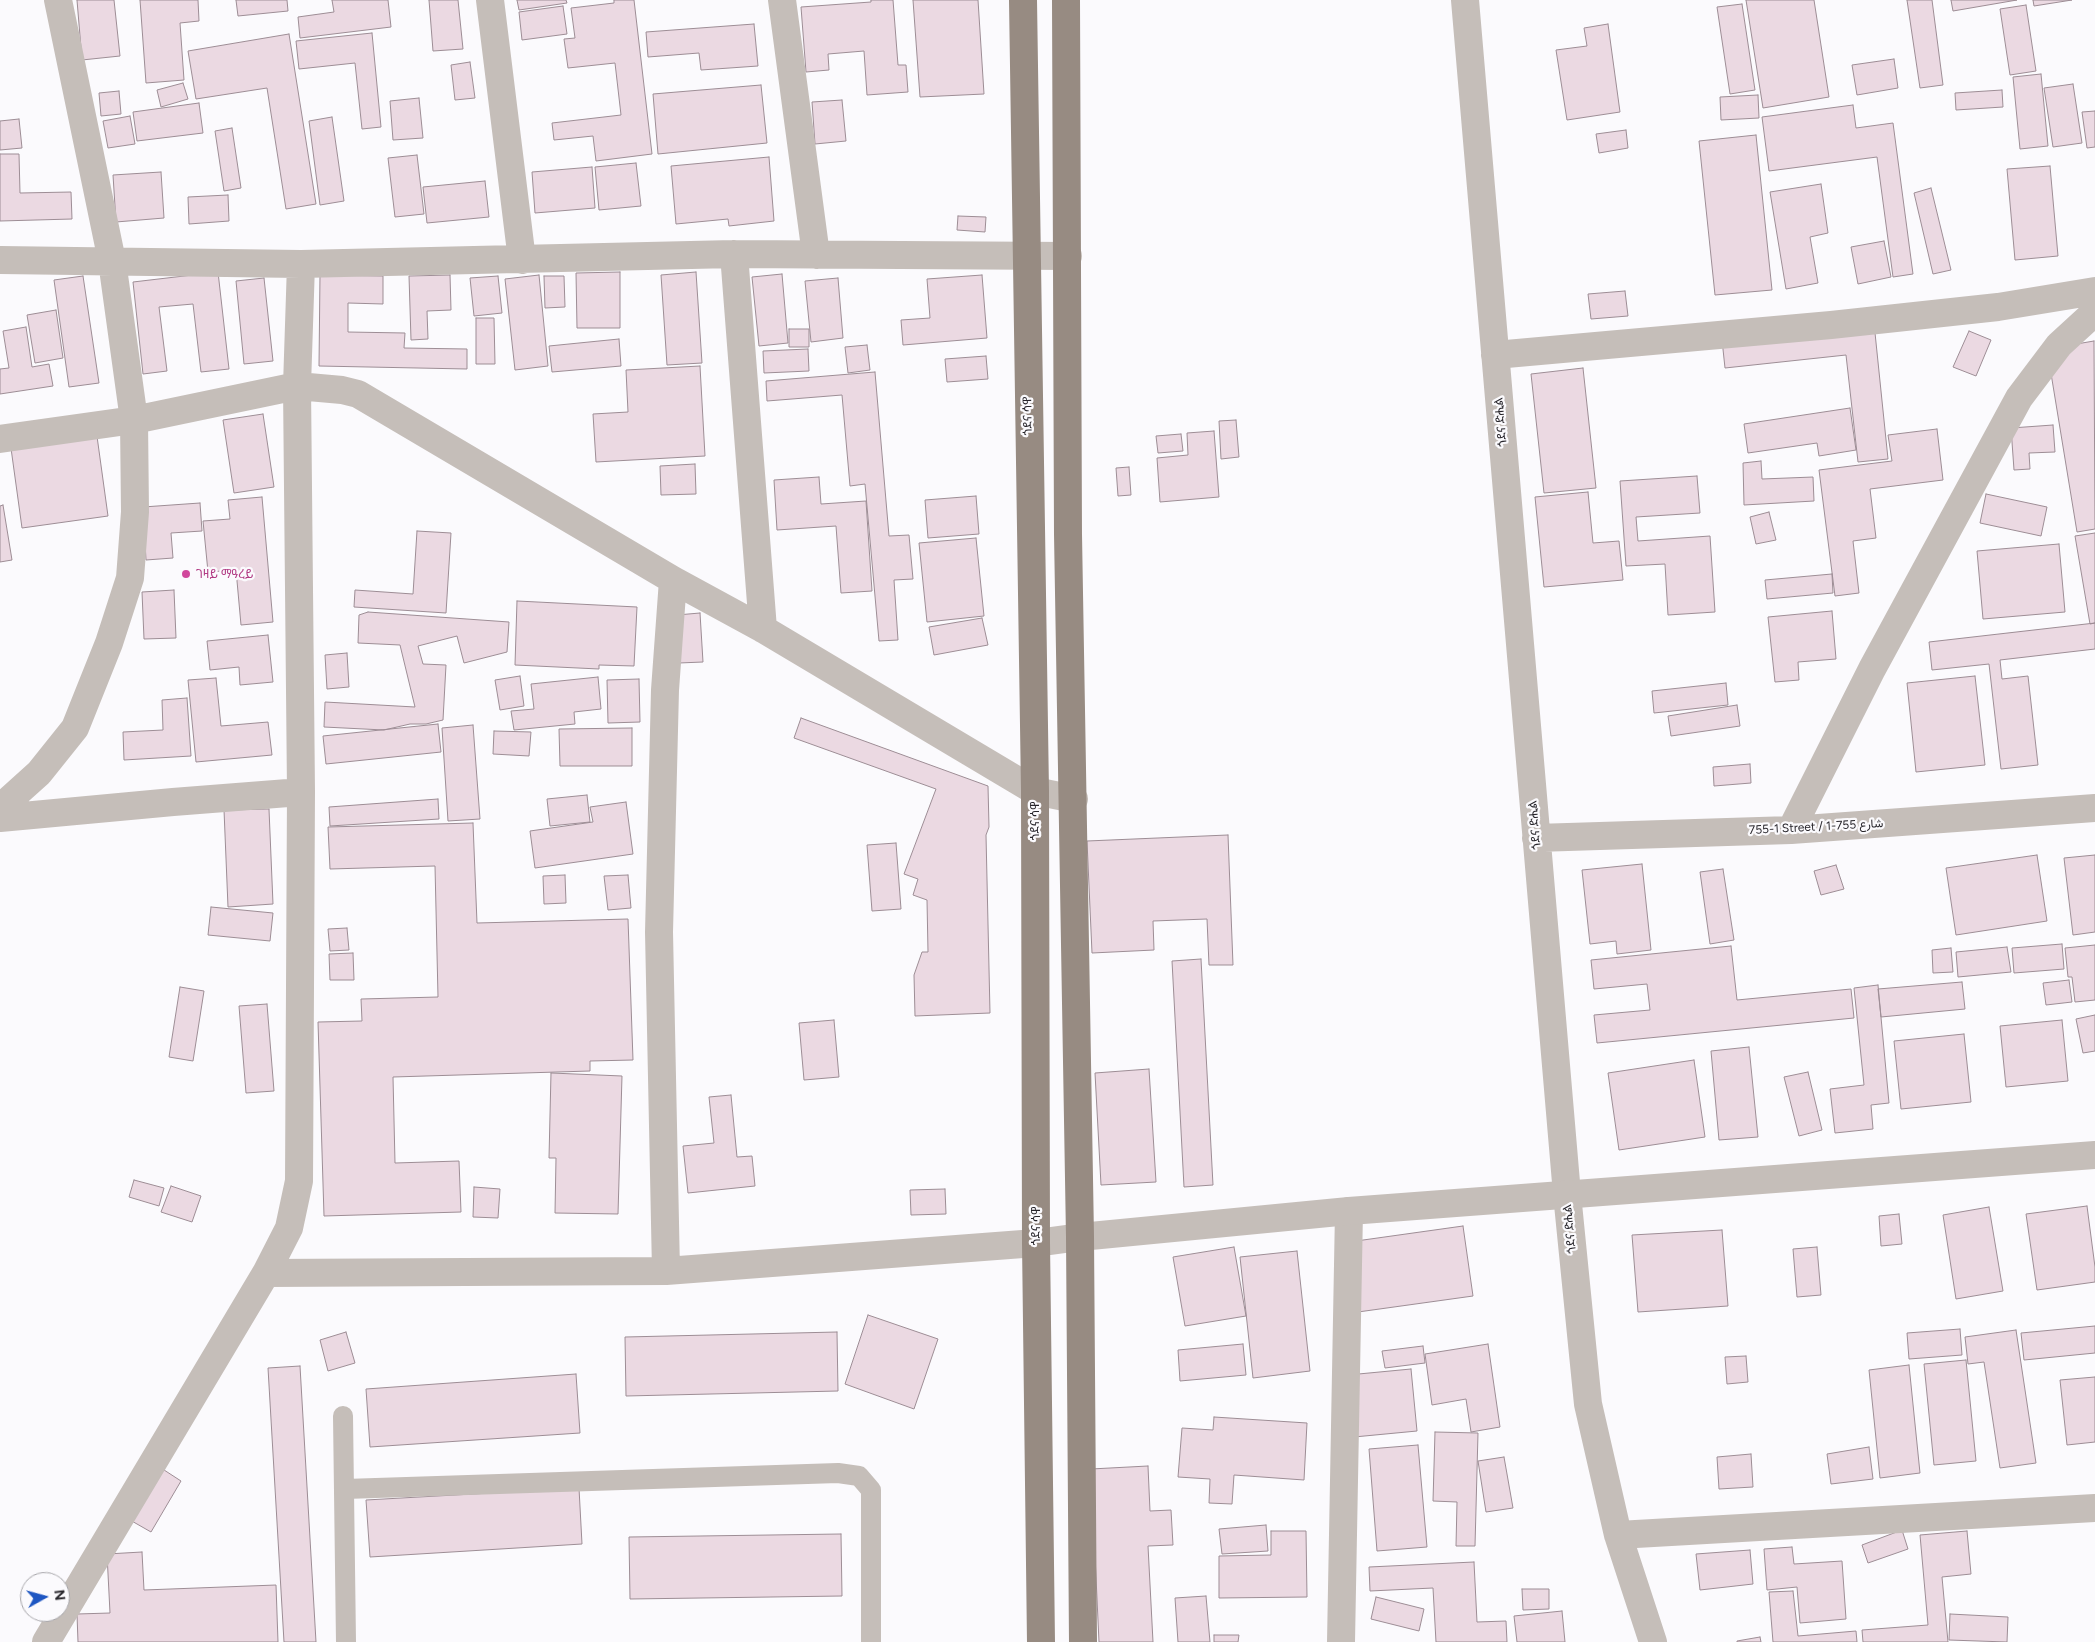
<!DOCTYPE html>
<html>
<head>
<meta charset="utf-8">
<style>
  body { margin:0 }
  #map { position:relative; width:2095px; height:1642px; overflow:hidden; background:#fbfafd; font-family:Figtree,sans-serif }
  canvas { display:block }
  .north { position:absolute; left:20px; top:1572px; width:50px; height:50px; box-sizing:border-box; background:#fbfafd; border:1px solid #a6a5a9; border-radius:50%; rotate:83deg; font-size:14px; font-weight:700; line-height:20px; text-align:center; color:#27252b }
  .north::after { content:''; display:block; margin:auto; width:18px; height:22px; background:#1e56c2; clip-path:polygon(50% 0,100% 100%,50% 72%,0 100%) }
</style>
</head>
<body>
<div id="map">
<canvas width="2095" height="1642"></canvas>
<div class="north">N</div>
</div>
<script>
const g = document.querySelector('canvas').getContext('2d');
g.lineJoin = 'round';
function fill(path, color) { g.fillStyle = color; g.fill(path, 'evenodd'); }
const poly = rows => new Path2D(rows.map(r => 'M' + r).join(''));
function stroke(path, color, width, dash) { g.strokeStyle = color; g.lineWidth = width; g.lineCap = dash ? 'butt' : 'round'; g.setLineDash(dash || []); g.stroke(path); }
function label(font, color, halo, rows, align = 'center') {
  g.font = font + ' Figtree,Vazirmatn,"Noto Sans Ethiopic",sans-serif'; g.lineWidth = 4.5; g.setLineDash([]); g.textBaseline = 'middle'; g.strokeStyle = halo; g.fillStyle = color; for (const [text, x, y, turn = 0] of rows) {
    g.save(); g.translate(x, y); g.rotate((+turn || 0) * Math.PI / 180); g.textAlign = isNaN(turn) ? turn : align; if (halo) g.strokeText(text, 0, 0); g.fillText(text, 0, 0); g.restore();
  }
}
const building = poly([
  [77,0,114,0,120,56,82,60,77,0],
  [140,0,198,0,199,21,180,23,184,80,146,83,140,0],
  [236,0,287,0,288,11,238,16,236,0],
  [332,0,388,0,391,27,300,38,298,17,334,12,332,0],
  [429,0,458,0,463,49,433,51,429,0],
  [517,0,566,0,567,3,519,10,517,0],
  [614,0,634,0,652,154,596,161,593,136,554,140,552,123,621,115,615,63,568,68,564,39,575,38,571,8,614,3,614,0],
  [871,0,893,0,898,65,906,65,908,92,867,95,864,51,828,54,829,70,806,72,801,7,871,2,871,0],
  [913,0,978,0,984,94,920,97,913,0],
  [1746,0,1814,0,1829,97,1763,108,1746,0],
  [1907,0,1932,0,1943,85,1920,88,1907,0],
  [1951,0,2017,0,1953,11,1951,0],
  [2033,0,2072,0,2034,6,2033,0],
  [1742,4,1755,90,1730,94,1717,7,1742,4],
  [2026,5,2036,71,2010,75,2000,9,2026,5],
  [563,6,567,34,522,40,519,12,563,6],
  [754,24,758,66,701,70,699,53,648,57,646,32,754,24],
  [1608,24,1620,112,1567,120,1556,50,1587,46,1584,28,1608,24],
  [372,33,381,127,362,129,355,63,299,69,296,41,372,33],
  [289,34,316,204,286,209,267,88,196,99,188,51,289,34],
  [1894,59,1898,88,1857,95,1852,65,1894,59],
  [470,62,475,98,455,100,451,65,470,62],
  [2041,74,2048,146,2020,149,2013,77,2041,74],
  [183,83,188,99,161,107,157,90,183,83],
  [2073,84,2082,143,2053,147,2044,88,2073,84],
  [761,85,767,143,658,154,653,94,761,85],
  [2002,90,2003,107,1956,110,1955,93,2002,90],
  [119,91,121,114,101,116,99,93,119,91],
  [1758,95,1759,118,1721,120,1720,97,1758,95],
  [419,98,423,138,393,140,390,101,419,98],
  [842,100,846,141,815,144,812,102,842,100],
  [199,103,203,133,137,141,133,112,199,103],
  [1853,105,1856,128,1893,123,1913,274,1893,277,1877,157,1769,171,1762,117,1853,105],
  [2095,111,2095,147,2087,148,2082,112,2095,111],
  [130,116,135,144,108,148,103,121,130,116],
  [332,117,344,201,320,205,309,121,332,117],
  [19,119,22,148,0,150,0,121,19,119],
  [232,128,241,188,224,191,215,131,232,128],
  [1626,130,1628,148,1599,153,1596,134,1626,130],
  [1756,135,1772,290,1715,295,1699,141,1756,135],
  [0,154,19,154,20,193,71,192,72,219,0,221,0,154],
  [417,155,424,214,395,217,388,158,417,155],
  [769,157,774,221,729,226,728,219,676,224,671,166,769,157],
  [636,163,641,206,599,210,595,167,636,163],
  [2050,166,2058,256,2015,260,2007,169,2050,166],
  [592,167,595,208,535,213,532,172,592,167],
  [161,172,164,218,116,222,113,175,161,172],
  [485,181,489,217,427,223,423,187,485,181],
  [1821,184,1828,233,1810,237,1818,283,1786,289,1770,192,1821,184],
  [1931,188,1951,270,1933,274,1914,193,1931,188],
  [228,195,229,221,189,224,188,197,228,195],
  [958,216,986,217,985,232,957,230,958,216],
  [1884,241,1891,277,1858,284,1851,247,1884,241],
  [218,272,229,369,201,372,193,304,159,307,167,371,143,374,133,282,218,272],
  [620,272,620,328,577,328,576,273,620,272],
  [696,272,702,363,667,365,661,275,696,272],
  [782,274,788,343,759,346,752,277,782,274],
  [320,275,383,276,383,304,348,303,348,332,405,333,404,348,467,349,467,369,319,366,320,275],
  [450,275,451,310,427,311,428,339,411,340,409,276,450,275],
  [539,275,548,366,515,370,505,279,539,275],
  [982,275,987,338,903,345,901,320,930,318,927,279,982,275],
  [83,276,99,383,69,387,54,280,83,276],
  [498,276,502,313,474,316,470,278,498,276],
  [544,276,564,276,565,307,545,308,544,276],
  [264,278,273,361,244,364,236,281,264,278],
  [838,278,843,338,811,342,805,281,838,278],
  [1625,291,1628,316,1591,319,1588,294,1625,291],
  [56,310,63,358,35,363,27,315,56,310],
  [476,318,494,318,495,364,476,364,476,318],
  [1874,323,1888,459,1858,462,1846,355,1725,368,1722,340,1874,323],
  [26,327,32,367,49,364,53,386,0,394,0,369,9,368,3,331,26,327],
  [789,329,809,329,809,347,789,347,789,329],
  [1969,331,1991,340,1976,376,1953,367,1969,331],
  [619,339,621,366,552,372,549,346,619,339],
  [2094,341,2095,529,2077,532,2047,349,2094,341],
  [867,345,870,370,848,373,845,347,867,345],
  [808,349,809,371,764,373,763,351,808,349],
  [986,356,988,379,947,382,945,359,986,356],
  [700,366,705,456,596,462,593,414,628,412,626,370,700,366],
  [1583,368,1596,488,1544,493,1531,374,1583,368],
  [875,372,889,536,909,535,913,579,894,580,898,640,879,641,865,484,850,486,842,395,767,401,766,381,875,372],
  [1850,408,1856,450,1819,456,1817,443,1748,453,1744,424,1850,408],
  [263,414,274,487,234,493,223,420,263,414],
  [1236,420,1239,457,1221,459,1219,421,1236,420],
  [2053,425,2055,452,2029,453,2030,469,2014,470,2011,428,2053,425],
  [96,429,108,516,22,528,10,441,96,429],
  [1937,429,1943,480,1870,489,1876,538,1853,541,1859,593,1835,596,1819,470,1892,461,1888,435,1937,429],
  [1214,431,1219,497,1160,502,1157,458,1188,455,1187,433,1214,431],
  [1181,434,1183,451,1158,453,1156,436,1181,434],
  [1761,461,1762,479,1813,477,1814,501,1744,505,1743,463,1761,461],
  [695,464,696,494,661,495,660,466,695,464],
  [1129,467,1131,495,1118,496,1116,468,1129,467],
  [1697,476,1700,513,1636,517,1638,541,1710,536,1715,612,1668,615,1665,564,1626,566,1620,481,1697,476],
  [819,477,821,504,866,501,872,591,841,593,836,526,777,530,774,480,819,477],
  [1588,492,1593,543,1619,541,1623,580,1544,587,1535,497,1588,492],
  [1986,494,2047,507,2041,536,1980,523,1986,494],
  [976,496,979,534,928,538,925,500,976,496],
  [262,497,273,622,241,625,236,570,208,572,203,521,230,519,228,500,262,497],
  [200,503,202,531,171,533,173,558,146,560,143,507,200,503],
  [3,505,12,560,0,562,0,506,3,505],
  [1769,512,1776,540,1756,544,1750,517,1769,512],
  [417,531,451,533,446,613,354,607,355,590,413,594,417,531],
  [2095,533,2095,623,2090,624,2075,536,2095,533],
  [976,538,984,616,927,622,919,543,976,538],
  [2059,544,2065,612,1983,619,1977,551,2059,544],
  [1832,574,1833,593,1767,599,1765,580,1832,574],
  [174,590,176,638,144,639,142,592,174,590],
  [517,601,637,607,634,666,599,665,599,669,515,665,517,601],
  [1832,611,1836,659,1798,662,1799,680,1775,682,1768,617,1832,611],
  [368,612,509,622,507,652,464,663,457,636,418,646,423,664,446,665,443,720,426,724,410,724,384,730,324,727,325,702,415,707,400,645,358,643,359,615,368,612],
  [700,613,703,662,679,663,677,615,700,613],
  [982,618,988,645,934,655,929,627,982,618],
  [2095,623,2095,649,2000,660,2002,679,2028,676,2038,765,2001,769,1989,664,1932,670,1929,642,2095,623],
  [268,635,273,682,240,685,239,667,210,670,207,641,268,635],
  [347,653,349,687,327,689,325,655,347,653],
  [520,676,524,706,500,710,495,680,520,676],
  [1975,676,1985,765,1916,772,1907,683,1975,676],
  [598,677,601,709,574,712,575,724,514,730,511,711,534,709,531,684,598,677],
  [216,678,221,726,268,722,272,755,196,762,188,680,216,678],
  [639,679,640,722,608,723,607,680,639,679],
  [1726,683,1728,705,1654,713,1652,691,1726,683],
  [187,698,191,756,124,760,123,732,163,730,162,700,187,698],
  [1737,705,1740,726,1671,736,1668,716,1737,705],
  [801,718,988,786,989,827,986,835,990,1013,915,1016,914,975,922,952,928,952,927,900,913,895,918,879,904,874,936,789,794,738,801,718],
  [438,724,441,752,326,764,323,736,438,724],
  [473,725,480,819,448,821,442,728,473,725],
  [632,728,632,766,560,766,559,729,632,728],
  [494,731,531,732,529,756,493,754,494,731],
  [1750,764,1751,783,1714,786,1713,767,1750,764],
  [587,795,590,822,550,826,547,799,587,795],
  [438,799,439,819,330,826,329,807,438,799],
  [626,802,633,854,535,868,530,831,593,822,590,807,626,802],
  [269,809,273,904,228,907,224,810,269,809],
  [473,823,477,923,628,919,633,1060,590,1061,590,1071,393,1077,395,1163,459,1161,461,1212,324,1216,318,1022,362,1021,361,999,438,997,435,866,330,869,328,827,473,823],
  [1228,835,1233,965,1209,965,1207,919,1153,921,1154,950,1092,953,1087,841,1228,835],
  [896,843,901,909,872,911,867,845,896,843],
  [2037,855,2047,921,1956,935,1946,868,2037,855],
  [2095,855,2095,932,2073,935,2064,858,2095,855],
  [1642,864,1651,950,1617,954,1616,941,1590,944,1582,870,1642,864],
  [1836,865,1844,889,1821,895,1814,871,1836,865],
  [1723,869,1734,940,1710,944,1700,872,1723,869],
  [565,875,566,903,544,904,543,876,565,875],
  [628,875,631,908,608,910,604,876,628,875],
  [211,907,273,913,270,941,208,935,211,907],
  [347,928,349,950,330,951,328,929,347,928],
  [2062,944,2064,969,2014,973,2012,948,2062,944],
  [2095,945,2095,1000,2075,1002,2072,977,2068,977,2065,948,2095,945],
  [1731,946,1737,1000,1851,989,1854,1018,1597,1043,1594,1015,1650,1010,1647,984,1594,989,1591,960,1731,946],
  [2007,947,2011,972,1958,977,1956,952,2007,947],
  [1951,948,1953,972,1933,973,1932,950,1951,948],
  [353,953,354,980,330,980,329,954,353,953],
  [1201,959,1213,1185,1184,1187,1172,961,1201,959],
  [2069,980,2072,1002,2046,1005,2043,983,2069,980],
  [1962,982,1965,1009,1881,1017,1878,989,1962,982],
  [1878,985,1889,1103,1871,1105,1873,1129,1835,1133,1830,1089,1864,1085,1854,988,1878,985],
  [180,987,204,991,193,1061,169,1057,180,987],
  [267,1004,274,1091,246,1093,239,1006,267,1004],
  [2095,1015,2095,1051,2083,1053,2076,1019,2095,1015],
  [834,1020,839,1077,804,1080,799,1023,834,1020],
  [2062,1020,2068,1081,2006,1087,2000,1026,2062,1020],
  [1964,1034,1971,1102,1901,1109,1894,1041,1964,1034],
  [1749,1047,1758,1137,1719,1140,1711,1051,1749,1047],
  [1694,1060,1705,1137,1619,1150,1608,1073,1694,1060],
  [1149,1069,1156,1182,1101,1185,1095,1073,1149,1069],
  [1808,1072,1822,1130,1799,1136,1784,1077,1808,1072],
  [551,1073,622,1076,618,1214,555,1213,556,1158,549,1158,551,1073],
  [731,1095,737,1157,752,1156,755,1186,688,1193,683,1146,714,1143,709,1097,731,1095],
  [134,1180,164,1188,159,1206,129,1197,134,1180],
  [171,1186,201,1196,192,1222,161,1212,171,1186],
  [474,1187,500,1189,498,1218,473,1217,474,1187],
  [945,1189,946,1214,911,1215,910,1190,945,1189],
  [2087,1206,2095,1267,2095,1282,2037,1290,2026,1214,2087,1206],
  [1989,1207,2003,1291,1956,1299,1943,1215,1989,1207],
  [1899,1214,1902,1244,1881,1246,1879,1216,1899,1214],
  [1463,1226,1473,1296,1358,1312,1349,1242,1463,1226],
  [1722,1230,1728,1306,1638,1312,1632,1235,1722,1230],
  [1234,1247,1246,1316,1185,1326,1173,1257,1234,1247],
  [1817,1247,1821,1295,1797,1297,1793,1249,1817,1247],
  [1297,1251,1310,1371,1253,1378,1240,1257,1297,1251],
  [868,1315,938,1339,914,1409,845,1384,868,1315],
  [2095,1326,2095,1353,2024,1360,2021,1333,2095,1326],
  [1960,1329,1962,1355,1909,1359,1907,1333,1960,1329],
  [2016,1330,2036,1463,2000,1468,1984,1362,1968,1364,1965,1337,2016,1330],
  [346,1332,355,1363,328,1371,320,1340,346,1332],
  [837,1332,838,1391,626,1396,625,1337,837,1332],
  [1243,1344,1246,1375,1180,1381,1178,1350,1243,1344],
  [1488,1344,1500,1427,1471,1432,1466,1399,1432,1405,1425,1354,1488,1344],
  [1423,1346,1425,1363,1385,1368,1382,1351,1423,1346],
  [1746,1356,1748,1382,1727,1384,1725,1357,1746,1356],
  [1966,1360,1976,1461,1934,1465,1924,1364,1966,1360],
  [1909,1365,1920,1473,1880,1478,1869,1370,1909,1365],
  [300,1366,316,1642,284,1642,268,1368,300,1366],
  [1411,1369,1417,1431,1354,1437,1348,1375,1411,1369],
  [576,1374,580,1433,370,1447,366,1389,576,1374],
  [2095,1377,2095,1442,2067,1445,2060,1380,2095,1377],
  [1214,1417,1307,1423,1304,1480,1234,1475,1232,1504,1209,1503,1210,1479,1178,1477,1182,1428,1213,1430,1214,1417],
  [1435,1432,1478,1433,1475,1546,1456,1546,1457,1502,1433,1501,1435,1432],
  [1418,1445,1427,1547,1377,1551,1369,1449,1418,1445],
  [1869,1447,1873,1479,1831,1484,1827,1454,1869,1447],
  [1751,1454,1753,1487,1719,1489,1717,1457,1751,1454],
  [1504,1457,1513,1508,1486,1512,1478,1461,1504,1457],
  [1148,1466,1150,1511,1171,1510,1173,1545,1148,1546,1153,1642,1099,1642,1091,1469,1148,1466],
  [161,1468,181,1481,151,1532,130,1520,161,1468],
  [579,1488,582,1544,370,1557,366,1500,579,1488],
  [1266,1525,1268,1551,1222,1554,1219,1529,1266,1525],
  [1902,1530,1908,1549,1868,1563,1862,1545,1902,1530],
  [1271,1531,1306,1531,1307,1597,1219,1598,1219,1556,1271,1555,1271,1531],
  [1967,1531,1971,1574,1942,1577,1948,1642,1863,1642,1862,1630,1928,1625,1920,1535,1967,1531],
  [841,1534,842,1596,630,1599,629,1537,841,1534],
  [1792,1547,1794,1564,1842,1561,1846,1619,1800,1623,1797,1587,1767,1590,1764,1549,1792,1547],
  [1750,1550,1753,1584,1700,1590,1696,1554,1750,1550],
  [142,1552,144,1590,276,1585,278,1642,78,1642,77,1614,110,1613,107,1554,142,1552],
  [1474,1562,1477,1622,1506,1621,1507,1642,1436,1642,1433,1588,1370,1591,1369,1567,1474,1562],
  [1522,1589,1549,1589,1549,1609,1523,1610,1522,1589],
  [1793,1591,1798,1636,1856,1631,1857,1642,1773,1642,1769,1592,1793,1591],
  [1206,1596,1210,1642,1178,1642,1175,1598,1206,1596],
  [1376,1597,1424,1609,1419,1631,1371,1619,1376,1597],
  [1562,1611,1565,1642,1517,1642,1514,1616,1562,1611],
  [1950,1614,2008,1617,2007,1642,1949,1640,1950,1614],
  [1214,1635,1239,1635,1238,1642,1214,1642,1214,1635],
  [1760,1637,1761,1642,1737,1642,1737,1641,1760,1637]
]);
const service = poly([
  [343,1416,346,1642],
  [345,1489,838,1473,859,1476,871,1490,871,1642]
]);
const minor = poly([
  [490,0,522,260],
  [782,0,816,255],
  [1465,0,1567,1194,1588,1404,1618,1535,1653,1642],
  [734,254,763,629],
  [0,260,301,264,734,254,1068,256],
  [1495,355,1831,325,1998,307,2095,291],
  [0,439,134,420,297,386,342,390,358,394,673,580,763,629,1035,791,1074,799],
  [0,808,39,773,75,728,109,643,130,578,135,512,134,420,112,261,58,0],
  [0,818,173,802,301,792],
  [1791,830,1872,669,2019,398,2059,345,2095,312],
  [1536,838,1791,830,2095,808],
  [666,1271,659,932,665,690,673,580],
  [266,1273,666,1271,1036,1243],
  [1618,1535,2095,1508],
  [46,1642,266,1273,289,1228,299,1181,301,792,297,386,301,264],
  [1341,1642,1349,1211]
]);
const tertiary = poly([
  [1036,1243,1080,1237,1349,1211,2095,1155]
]);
const primary = poly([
  [1023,0,1035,791,1036,1243,1041,1642],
  [1066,0,1068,534,1080,1237,1083,1642]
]);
const markers = [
  [186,574,5,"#d1479c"]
];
const streetNames = [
  ["ጎደና ሳዋ",1028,416,-91],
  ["ጎደና ድሒል",1501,422,-95],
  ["ጎደና ሳዋ",1035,821,-90],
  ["ጎደና ድሒል",1535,825,-95],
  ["755-1 Street / شارع 755-1",1816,827,-3],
  ["ጎደና ሳዋ",1036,1226,-90],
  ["ጎደና ድሒል",1570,1229,-96]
];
const hotelNames = [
  ["ገዛይ ማዓረይ",196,574]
];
fill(building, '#ebd9e2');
stroke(building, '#9d8d95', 1);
stroke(service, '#c5beb9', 20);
stroke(minor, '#c5beb9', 28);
stroke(tertiary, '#c5beb9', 28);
stroke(primary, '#978b82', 28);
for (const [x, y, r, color] of markers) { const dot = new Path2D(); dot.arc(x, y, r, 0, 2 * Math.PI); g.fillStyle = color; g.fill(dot); stroke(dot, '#fbfafd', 2); }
label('12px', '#27252b', '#fbfafd', streetNames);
label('12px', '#b23c85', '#fbfafd', hotelNames, 'left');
</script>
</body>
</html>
